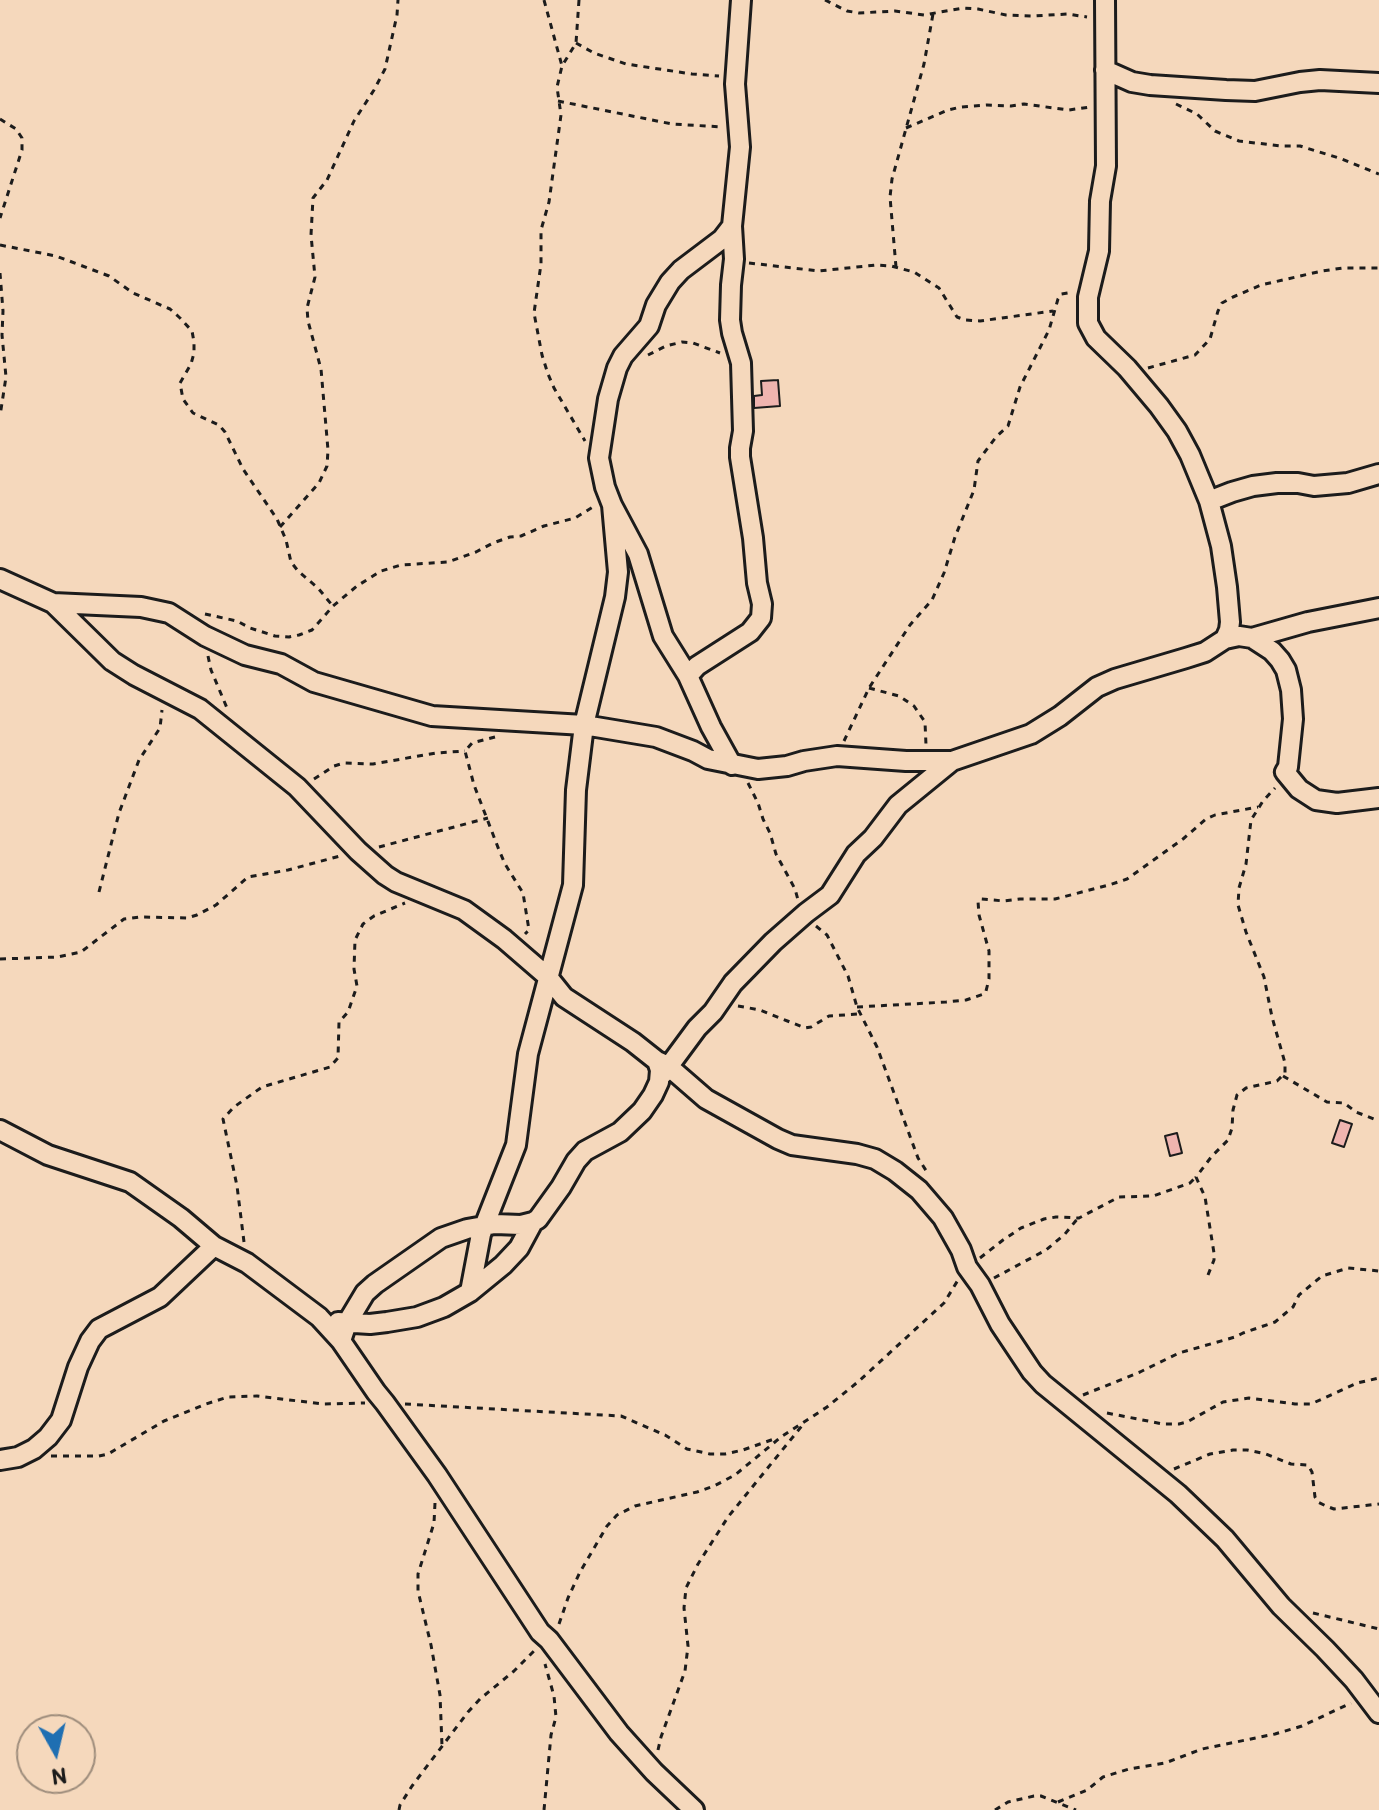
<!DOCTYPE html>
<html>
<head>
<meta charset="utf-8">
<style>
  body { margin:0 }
  #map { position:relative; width:1379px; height:1810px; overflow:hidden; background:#f5d8bc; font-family:Itim,sans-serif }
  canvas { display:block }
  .north { position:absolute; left:16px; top:1714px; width:80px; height:80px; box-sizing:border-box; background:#f5d8bc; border:2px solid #9e8d7c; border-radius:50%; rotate:172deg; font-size:22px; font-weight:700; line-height:32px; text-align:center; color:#1c1c1c }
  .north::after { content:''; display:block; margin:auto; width:28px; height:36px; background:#1f6fb2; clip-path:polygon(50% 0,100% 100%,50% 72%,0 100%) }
</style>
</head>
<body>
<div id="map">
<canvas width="1379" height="1810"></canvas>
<div class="north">N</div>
</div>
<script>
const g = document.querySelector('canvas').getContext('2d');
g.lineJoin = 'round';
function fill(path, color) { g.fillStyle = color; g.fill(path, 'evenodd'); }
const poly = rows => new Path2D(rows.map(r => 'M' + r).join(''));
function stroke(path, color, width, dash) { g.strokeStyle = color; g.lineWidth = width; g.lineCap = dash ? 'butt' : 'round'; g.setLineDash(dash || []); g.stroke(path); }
const building = poly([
  [778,380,780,406,754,408,754,396,762,395,761,381,778,380],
  [1340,1120,1352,1124,1344,1147,1332,1143,1340,1120],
  [1177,1133,1182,1153,1170,1156,1165,1136,1177,1133]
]);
const path = poly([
  [544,0,562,66],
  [579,0,576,43,562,66,557,87,561,115,549,202,541,230,541,264,534,313,542,355,548,374,554,388,585,441],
  [825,0,847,11,859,13,895,11,924,15,963,8,978,9,1006,15,1033,16,1068,14,1087,17],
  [576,43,594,53,626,64,692,74,719,76],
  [558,101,672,124,723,127],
  [1176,104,1197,114,1215,131,1239,141,1281,146,1300,146,1342,159,1379,174],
  [0,119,16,129,22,138,22,150,0,218],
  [906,128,948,110,961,107,987,105,1011,106,1024,104,1069,110,1090,107],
  [0,245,56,256,109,276,133,293,170,309,180,318,192,331,194,342,194,353,191,364,180,383,183,399,193,413,219,425,225,432,243,469,277,519,286,540,291,562,298,571,318,588,332,605],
  [749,263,819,271,876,265,891,266,914,272,939,288,957,317,965,320,980,321,1053,311],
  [896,267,890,197,892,179,924,64,933,14],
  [0,273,3,311,2,335,6,377,0,416],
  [648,355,666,346,682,342,693,343,720,353],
  [1148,368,1195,355,1210,339,1218,311,1222,303,1233,297,1261,285,1322,271,1343,268,1379,268],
  [280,527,319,483,327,466,328,450,321,369,308,321,307,308,315,277,311,235,313,198,327,180,354,121,374,90,385,69,397,15,398,0],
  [205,614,237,621,250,628,275,636,289,637,299,635,312,630,333,606,357,586,381,571,401,565,448,562,476,552,493,543,510,537,521,536,544,526,575,518,593,507],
  [208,656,211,670,227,708],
  [869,688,899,696,914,706,925,722,926,745],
  [495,737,472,743,465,751,474,785,499,850,505,864,523,893,529,930,525,934],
  [844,741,869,688,910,625,932,600,944,573,955,537,974,490,978,461,996,437,1008,426,1020,387,1049,330,1058,299,1061,294,1073,292],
  [314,779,334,766,344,763,373,764,436,753,465,751],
  [748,783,758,803,763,819,770,833,776,854,795,889,798,900],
  [379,847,488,818],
  [99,892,119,813,139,760,160,728,162,710],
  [816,926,827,935,848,976,857,1007,877,1047,918,1158,927,1172],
  [0,959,58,957,81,952,124,919,140,917,187,918,197,915,216,905,248,877,288,870,340,856],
  [738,1006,760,1010,805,1028,811,1027,829,1016,858,1014],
  [857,1007,946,1002,966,1000,984,994,986,991,989,979,989,951,979,915,978,901,981,899,1004,901,1020,899,1055,899,1109,885,1127,879,1183,839,1206,819,1215,815,1258,807],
  [1283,1076,1327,1102,1344,1103,1356,1112,1379,1121],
  [244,1242,237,1186,223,1119,234,1107,262,1087,330,1067,338,1058,339,1022,348,1012,357,986,354,969,355,940,363,924,374,916,405,903],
  [980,1258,1003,1240,1021,1228,1044,1219,1056,1217,1079,1218,1119,1197,1153,1196,1190,1183,1196,1177],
  [1208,1275,1214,1260,1214,1253,1205,1197,1196,1177,1212,1156,1228,1140,1232,1128,1233,1110,1237,1095,1246,1088,1277,1081,1285,1073,1285,1063,1272,1017,1264,977,1246,932,1238,905,1239,888,1246,864,1251,820,1263,801,1275,788],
  [994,1278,1046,1250,1065,1234,1078,1218],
  [1083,1395,1140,1372,1179,1353,1235,1337,1243,1333,1275,1322,1293,1307,1299,1295,1322,1276,1348,1268,1379,1271],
  [405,1404,621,1416,665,1435,687,1449,710,1454,725,1454,743,1450,777,1438],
  [1107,1413,1163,1424,1179,1424,1187,1422,1223,1402,1249,1398,1295,1404,1311,1404,1357,1383,1379,1378],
  [51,1456,99,1456,108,1454,164,1421,206,1404,228,1397,257,1396,323,1404,365,1403],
  [1174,1469,1210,1454,1233,1450,1247,1450,1266,1454,1291,1464,1308,1465,1312,1472,1315,1497,1318,1502,1326,1506,1334,1509,1379,1504],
  [435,1503,434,1523,418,1574,418,1591,431,1645,440,1695,442,1746],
  [1313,1613,1379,1629],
  [559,1624,568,1598,580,1572,607,1526,617,1515,635,1506,697,1492,714,1486,735,1475,781,1437,827,1407,859,1381,944,1303,958,1280],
  [658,1750,661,1737,685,1671,688,1646,684,1608,686,1588,698,1564,728,1517,805,1422],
  [1058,1802,1087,1790,1103,1777,1129,1769,1165,1763,1202,1749,1275,1734,1302,1726,1351,1703],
  [399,1810,400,1805,412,1786,468,1712,480,1699,514,1671,535,1650],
  [544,1810,551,1735,556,1717,554,1696,545,1664],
  [995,1810,1008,1802,1034,1796,1041,1796,1076,1810]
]);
const minor = poly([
  [1105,0,1106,166,1100,201,1099,251,1088,297,1088,323,1096,338,1127,368,1159,406,1177,431,1190,455,1209,501,1221,546,1227,587,1230,622,1229,630,1225,639],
  [1105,70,1132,82,1150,85,1226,90,1255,91,1300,82,1320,80,1379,83],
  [1209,501,1232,492,1253,486,1277,483,1298,483,1314,486,1348,483,1379,474],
  [0,579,53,603,112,661,134,675,200,709,297,787,358,851,385,875,396,882,464,910,504,939,548,977,564,997,633,1042,657,1061,660,1070,659,1082,653,1095,642,1111,620,1132,585,1151,576,1161,561,1187,538,1219,533,1222,521,1225,495,1224,467,1229,441,1238,375,1284,365,1293,347,1323,341,1341],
  [53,603,141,607,169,613,205,636,245,655,281,664,314,682,432,716,584,725,656,737,693,751,708,759,758,769,787,766,804,761,837,756,906,761,952,761,1031,734,1060,716,1097,687,1115,679,1186,658,1205,652,1225,639,1239,636,1252,638,1308,622,1379,608],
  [1252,638,1272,651,1280,660,1286,670,1291,690,1293,719,1288,767,1285,772,1299,789,1316,800,1337,803,1379,798],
  [688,676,697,666,750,632,761,618,762,604,757,583,753,538,740,457,740,448,743,431,741,363,732,333,730,320,731,285,734,259,732,226,740,147,735,84,741,0],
  [732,765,711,727,688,676,663,636,638,554,612,505,605,487,599,458,608,399,617,368,623,356,649,326,656,305,670,282,681,270,722,239,732,226],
  [657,1061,668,1066,706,1099,778,1139,792,1145,857,1154,875,1159,895,1171,919,1190,943,1218,961,1250,967,1267,980,1285,1000,1324,1032,1372,1043,1384,1178,1494,1225,1539,1281,1606,1325,1649,1354,1680,1379,1713],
  [663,1074,697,1028,713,1012,733,983,773,942,806,913,830,895,856,854,873,838,898,805,952,761],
  [0,1130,48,1155,130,1182,181,1218,214,1246,247,1263,319,1317,341,1341,376,1392,385,1403,437,1475,540,1632,549,1640,619,1733,654,1772,694,1810],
  [470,1292,481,1234,516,1145,528,1054,573,885,576,790,584,725,615,597,618,572,612,505],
  [338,1322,370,1324,387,1322,417,1317,444,1307,470,1292,503,1265,519,1248,533,1222],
  [0,1460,18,1457,34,1449,48,1437,61,1420,78,1367,90,1341,99,1329,160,1297,214,1246]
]);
fill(building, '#efb4af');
stroke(building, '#1c1c1c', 2);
stroke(minor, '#1c1c1c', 24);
stroke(path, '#1c1c1c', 3, [6, 6]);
stroke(minor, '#f5d8bc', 18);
</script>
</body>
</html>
